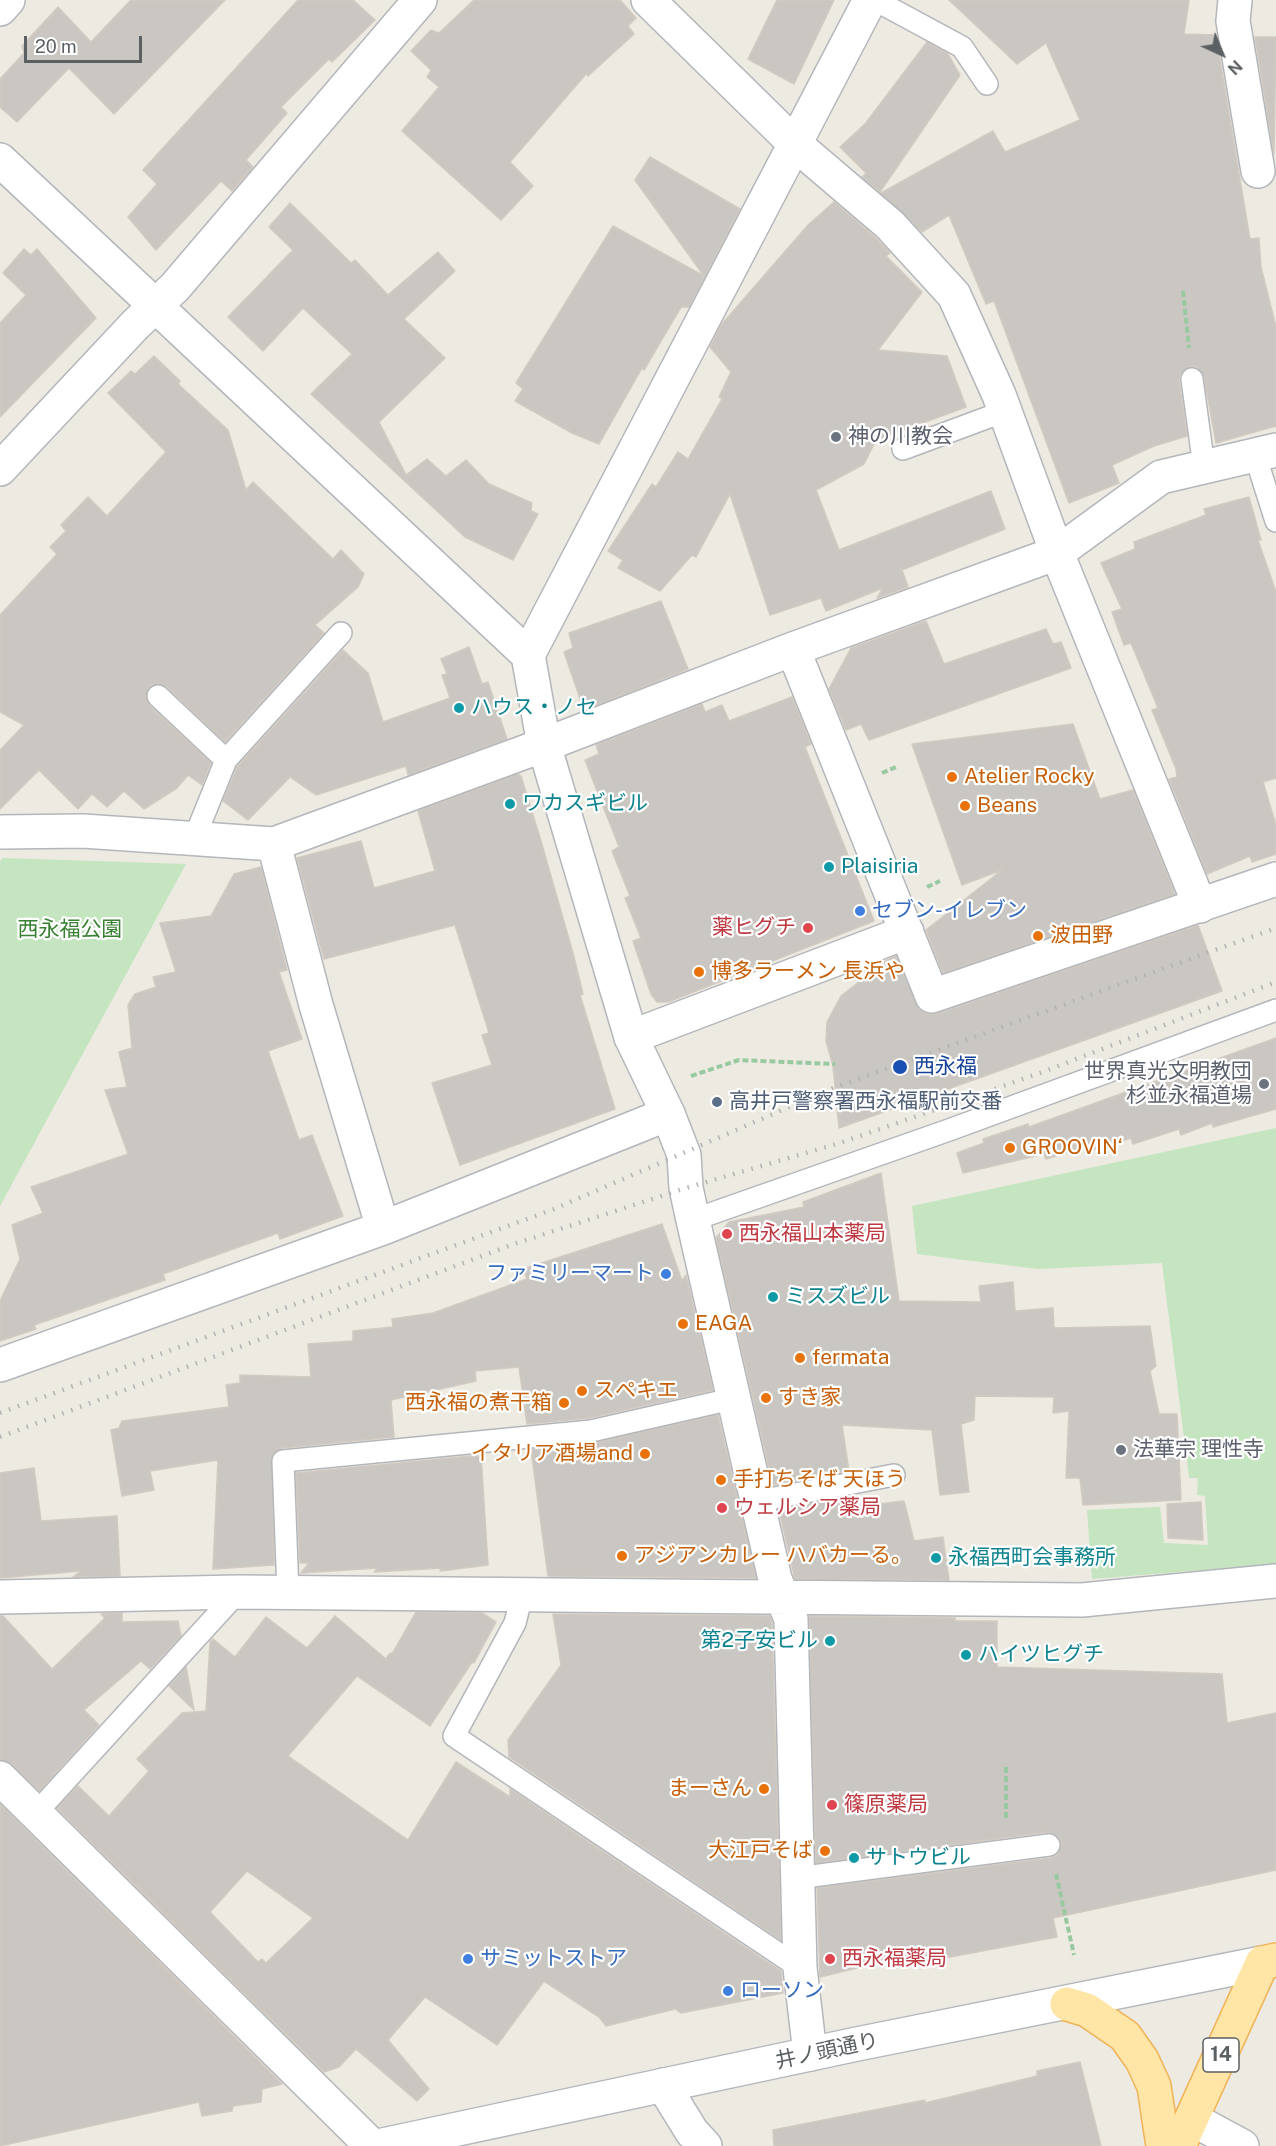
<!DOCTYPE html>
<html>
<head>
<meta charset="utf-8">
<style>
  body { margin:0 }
  #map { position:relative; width:1276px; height:2146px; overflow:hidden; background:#edeae2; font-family:"Public Sans",sans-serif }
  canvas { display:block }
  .north { position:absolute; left:1192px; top:24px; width:60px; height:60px; -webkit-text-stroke:4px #fff; paint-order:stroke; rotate:136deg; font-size:16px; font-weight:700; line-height:24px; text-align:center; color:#5b6063 }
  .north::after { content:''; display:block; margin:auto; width:21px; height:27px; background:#5b6063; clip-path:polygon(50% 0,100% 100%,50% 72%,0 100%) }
  .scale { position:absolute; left:24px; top:36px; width:118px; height:27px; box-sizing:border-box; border:3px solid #5b6063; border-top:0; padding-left:8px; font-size:18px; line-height:21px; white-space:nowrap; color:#5b6063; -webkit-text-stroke:4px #fff; paint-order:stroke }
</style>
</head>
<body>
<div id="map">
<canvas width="1276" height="2146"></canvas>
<div class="north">N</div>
<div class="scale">20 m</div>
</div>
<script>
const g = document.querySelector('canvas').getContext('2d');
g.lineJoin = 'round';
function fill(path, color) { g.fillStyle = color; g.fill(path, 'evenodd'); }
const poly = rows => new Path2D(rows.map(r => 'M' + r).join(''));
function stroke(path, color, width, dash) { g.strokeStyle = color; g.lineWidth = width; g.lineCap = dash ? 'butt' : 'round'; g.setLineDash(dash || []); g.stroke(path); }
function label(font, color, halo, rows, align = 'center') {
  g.font = font + ' "Public Sans","Noto Sans JP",sans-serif'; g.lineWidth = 4.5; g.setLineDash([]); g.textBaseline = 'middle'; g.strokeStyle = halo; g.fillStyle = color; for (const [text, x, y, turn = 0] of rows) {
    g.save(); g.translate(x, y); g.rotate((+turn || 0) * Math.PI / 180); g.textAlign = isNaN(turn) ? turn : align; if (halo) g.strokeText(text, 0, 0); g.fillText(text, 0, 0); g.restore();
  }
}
const green = poly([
  [3,858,186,864,0,1206,0,861],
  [1276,1128,1276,1564,1092,1579,1087,1510,1160,1507,1164,1543,1208,1545,1205,1496,1197,1495,1198,1478,1189,1478,1162,1263,1038,1269,917,1254,912,1206]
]);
const building = poly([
  [131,0,225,0,114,114,69,68,17,122,0,107,0,79,24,53,22,46,58,7,91,42,131,0],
  [298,0,353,0,375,20,332,62,329,59,281,107,287,113,246,160,253,167,232,191,221,181,156,250,128,217,157,184,143,170,298,0],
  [474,0,620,0,636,18,628,26,634,34,588,76,586,74,510,162,533,186,501,220,402,131,439,87,427,77,431,70,411,51,431,30,439,33,474,0],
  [777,0,834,0,794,84,748,59,777,0],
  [949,0,1189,0,1184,34,1216,35,1250,239,1259,238,1261,267,1276,327,1276,426,1216,443,1204,377,1197,367,1190,367,1180,374,1179,380,1187,436,1154,446,1112,465,1119,483,1069,503,994,301,986,304,949,215,922,232,881,193,993,131,1005,152,1080,120,1046,43,1017,64,949,0],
  [1255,37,1276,37,1274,154,1255,37],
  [927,42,948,54,960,75,880,192,862,177,866,173,840,147,865,124,927,42],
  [650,157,740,209,689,307,681,307,644,370,642,368,599,444,572,433,515,401,523,389,516,383,613,226,704,276,635,180,650,157],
  [834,202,877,239,890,253,886,256,922,292,878,350,947,356,966,407,876,440,864,464,816,490,839,550,991,491,1005,529,902,570,908,587,877,598,883,588,826,611,821,598,770,615,730,494,696,557,692,555,660,591,618,568,623,560,608,551,652,484,656,487,678,452,688,459,722,399,719,397,731,372,710,347,722,324,808,225,834,202],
  [290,203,351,263,355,260,388,295,438,252,455,271,404,319,445,358,379,422,406,475,427,459,446,476,466,460,489,484,532,503,531,511,538,514,513,560,465,537,311,394,352,354,303,308,263,351,228,317,293,250,269,227,290,203],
  [24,249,31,255,37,249,96,318,0,417,0,323,26,295,3,273,24,249],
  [154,356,180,381,178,384,228,430,246,490,253,482,333,559,341,550,364,574,358,587,315,625,324,633,225,742,166,686,155,684,148,688,146,699,149,705,211,763,202,785,188,775,177,788,144,809,124,791,107,807,92,794,78,809,39,770,0,809,0,750,24,725,0,712,0,615,57,554,50,547,66,531,61,525,88,497,107,516,166,452,108,393,131,371,135,374,154,356],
  [1249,497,1261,540,1258,540,1276,592,1276,778,1263,782,1276,825,1276,854,1252,862,1250,856,1207,874,1169,779,1177,777,1176,769,1152,710,1158,708,1131,643,1124,645,1112,612,1122,609,1101,563,1135,549,1134,542,1206,515,1204,509,1249,497],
  [661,601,688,669,584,710,564,652,573,648,569,633,661,601],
  [926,621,944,664,1046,629,1053,644,1061,642,1071,668,869,740,861,724,846,730,829,689,851,648,926,621],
  [469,647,482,684,488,682,507,739,408,775,406,766,316,795,290,777,248,820,223,801,237,767,343,650,368,673,383,722,450,698,442,675,447,674,441,659,469,647],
  [792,697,811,744,805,747,874,921,668,1002,657,1002,651,994,633,941,641,938,625,898,630,896,612,851,619,847,585,760,599,754,596,745,702,704,705,712,722,705,729,721,792,697],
  [1073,724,1100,799,1133,790,1175,894,943,973,926,930,1002,870,962,885,912,744,1073,724],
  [518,774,521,776,541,841,573,953,583,994,580,995,615,1109,460,1165,432,1083,492,1065,482,1035,489,1033,455,925,324,959,297,858,361,841,374,888,435,871,418,811,518,774],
  [261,867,287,970,279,972,302,1039,268,1051,299,1140,312,1135,343,1216,280,1239,278,1233,163,1274,165,1280,34,1325,36,1329,0,1341,0,1301,20,1259,12,1225,43,1213,31,1187,128,1154,105,1090,127,1087,119,1052,132,1048,128,1005,135,994,156,987,153,977,176,972,160,923,211,916,234,874,261,867],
  [1198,925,1222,991,839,1128,833,1066,826,1041,827,1022,841,996,887,960,896,956,920,1010,928,1014,937,1014,1198,925],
  [1276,1038,1276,1109,1213,1127,1212,1123,1181,1135,1179,1129,1133,1144,1131,1138,1091,1151,1089,1146,1046,1159,1044,1154,963,1173,957,1153,984,1143,983,1139,1028,1124,1029,1127,1276,1038],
  [881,1173,899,1301,981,1302,979,1286,1013,1282,1015,1311,1053,1308,1054,1328,1150,1326,1156,1366,1150,1371,1159,1414,1177,1414,1181,1500,1083,1505,1080,1478,1066,1478,1069,1411,1053,1413,1054,1397,975,1396,974,1420,961,1424,969,1492,940,1495,932,1430,842,1425,849,1471,773,1485,716,1238,729,1222,804,1207,803,1202,881,1173],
  [662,1224,682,1281,686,1275,713,1390,589,1418,527,1424,519,1367,475,1371,476,1381,391,1400,394,1437,282,1448,272,1455,274,1565,213,1569,218,1460,150,1471,154,1490,122,1496,111,1430,119,1428,122,1421,229,1407,226,1385,240,1383,240,1375,311,1377,308,1344,353,1341,353,1331,393,1327,392,1319,433,1313,527,1279,523,1269,662,1224],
  [718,1415,756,1578,548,1576,531,1450,594,1443,718,1415],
  [481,1455,488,1565,440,1571,442,1568,374,1572,378,1568,301,1573,309,1563,300,1563,296,1473,481,1455],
  [34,1468,41,1521,117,1516,120,1576,73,1577,81,1571,0,1578,0,1473,34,1468],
  [853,1496,855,1507,904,1501,914,1541,943,1537,949,1580,795,1579,779,1510,853,1496],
  [1201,1502,1203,1540,1168,1538,1167,1504,1201,1502],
  [416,1612,482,1613,496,1622,474,1663,472,1662,430,1726,357,1676,288,1756,408,1840,456,1762,510,1797,510,1789,781,1971,783,1993,681,2013,675,2009,606,2026,599,2017,544,1981,497,2045,425,1997,388,2040,429,2089,417,2101,356,2049,339,2067,324,2072,57,1808,78,1786,109,1816,149,1771,137,1759,182,1713,206,1711,210,1642,213,1639,235,1657,266,1617,307,1648,335,1616,386,1659,390,1653,392,1654,416,1612],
  [247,1871,313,1918,266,1963,262,1959,258,1962,210,1912,247,1871],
  [122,1613,122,1622,178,1621,181,1636,150,1669,141,1661,84,1710,99,1725,39,1791,13,1765,0,1760,0,1616,3,1616,52,1669,105,1618,101,1614,122,1613],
  [553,1614,770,1616,772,1623,781,1940,509,1757,508,1740,561,1665,553,1614],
  [809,1616,955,1618,955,1621,997,1621,997,1667,1222,1674,1227,1723,1276,1713,1276,1870,1053,1918,1057,1937,918,1963,915,1954,820,1977,817,1888,1051,1858,1057,1855,1062,1844,1059,1837,1047,1832,816,1863,809,1616],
  [186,1667,194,1710,169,1686,186,1667],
  [0,1804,282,2084,262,2089,261,2102,233,2106,232,2111,202,2116,199,2102,0,2146,0,1804],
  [1080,2062,1101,2146,774,2146,773,2130,925,2100,925,2103,1037,2076,1037,2071,1080,2062]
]);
const path = poly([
  [1183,291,1189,348],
  [882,773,896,767],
  [927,887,940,881],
  [691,1076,739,1060,835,1064],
  [1006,1767,1006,1820],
  [1056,1874,1074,1955]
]);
const service = poly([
  [875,0,962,47,987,84],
  [1192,379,1204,467],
  [903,449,1005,411],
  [1255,455,1276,521],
  [158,696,226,760,194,839],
  [226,760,341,633],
  [693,1220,949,1130,1276,1010],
  [759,1501,894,1475],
  [288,1593,283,1461,591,1431,736,1398],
  [522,1595,515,1623,454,1736,800,1968],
  [36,1813,238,1592],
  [797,1878,1049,1845]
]);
const minor = poly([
  [648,0,795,144,890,225,954,295,999,395,1057,553,1200,906],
  [1235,0,1233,21,1258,171],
  [0,469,135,325,175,287,420,0],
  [793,649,932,996,1276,879],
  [528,655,870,0],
  [0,832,83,831,274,844,544,745,793,649,1057,553,1161,477,1276,450],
  [274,844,316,1005,383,1228],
  [631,1037,907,932],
  [0,1365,383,1228,668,1114,684,1155,686,1188,693,1220,775,1579,791,1619,800,1968,810,2054],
  [0,1597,238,1592,1082,1600,1276,1581],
  [0,1778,372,2146],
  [663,2085,692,2132,705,2146],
  [1192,2119,1242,2146]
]);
const tertiary = poly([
  [0,9,8,0],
  [0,160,528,655,544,745,631,1037,668,1114]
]);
const secondary = poly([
  [378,2146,857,2044,1262,1963]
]);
const primary = poly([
  [1067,2004,1087,2010,1125,2036,1142,2060,1154,2086,1163,2146],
  [1179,2146,1262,1963,1276,1960]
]);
const rail = poly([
  [0,1413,554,1209,833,1088,1276,928],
  [0,1437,514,1244,686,1188,840,1143,1040,1073,1276,982]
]);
const markers = [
  [836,437,6,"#6b7280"],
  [459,708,6,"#0f9aa8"],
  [952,777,6,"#e8710a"],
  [510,804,6,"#0f9aa8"],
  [965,806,6,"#e8710a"],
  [829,867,6,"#0f9aa8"],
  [860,911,6,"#3f7fe0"],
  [808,928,6,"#e0444e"],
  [1038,936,6,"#e8710a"],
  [699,972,6,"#e8710a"],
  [900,1067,8,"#1a4fb4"],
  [1264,1084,6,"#6b7280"],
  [717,1102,6,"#5c6f8a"],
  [1010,1148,6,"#e8710a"],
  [727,1234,6,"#e0444e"],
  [666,1274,6,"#3f7fe0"],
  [773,1297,6,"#0f9aa8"],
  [683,1324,6,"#e8710a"],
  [800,1358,6,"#e8710a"],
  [582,1391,6,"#e8710a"],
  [766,1398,6,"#e8710a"],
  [564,1403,6,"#e8710a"],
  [1121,1450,6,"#6b7280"],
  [645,1454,6,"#e8710a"],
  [721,1480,6,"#e8710a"],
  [722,1508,6,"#e0444e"],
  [622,1556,6,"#e8710a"],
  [936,1558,6,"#0f9aa8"],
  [830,1641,6,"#0f9aa8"],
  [966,1655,6,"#0f9aa8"],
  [764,1789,6,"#e8710a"],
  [832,1805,6,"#e0444e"],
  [825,1851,6,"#e8710a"],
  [854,1858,6,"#0f9aa8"],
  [468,1959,6,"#3f7fe0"],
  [830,1959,6,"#e0444e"],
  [728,1991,6,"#3f7fe0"]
];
const shields = [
  [1221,2055,36]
];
const shieldNames = [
  ["14",1221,2055]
];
const worshipNames = [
  ["神の川教会",848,437],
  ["世界真光文明教団",1252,1072,"right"],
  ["杉並永福道場",1252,1096,"right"],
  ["法華宗 理性寺",1133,1450]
];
const cultureNames = [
  ["ハウス・ノセ",471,708],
  ["ワカスギビル",522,804],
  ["Plaisiria",841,867],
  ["ミスズビル",785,1297],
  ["永福西町会事務所",948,1558],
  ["第2子安ビル",818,1641,"right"],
  ["ハイツヒグチ",978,1655],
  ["サトウビル",866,1858]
];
const foodNames = [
  ["Atelier Rocky",964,777],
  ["Beans",977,806],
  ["波田野",1050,936],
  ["博多ラーメン 長浜や",711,972],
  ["GROOVIN‘",1022,1148],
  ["EAGA",695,1324],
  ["fermata",812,1358],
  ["スぺキエ",594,1391],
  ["すき家",778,1398],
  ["西永福の煮干箱",552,1403,"right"],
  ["イタリア酒場and",633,1454,"right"],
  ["手打ちそば 天ほう",733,1480],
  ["アジアンカレー ハバカーる。",634,1556],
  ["まーさん",752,1789,"right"],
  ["大江戸そば",813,1851,"right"]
];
const shopNames = [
  ["セブン-イレブン",872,911],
  ["ファミリーマート",654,1274,"right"],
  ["サミットストア",480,1959],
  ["ローソン",740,1991]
];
const healthNames = [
  ["薬ヒグチ",796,928,"right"],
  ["西永福山本薬局",739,1234],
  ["ウェルシア薬局",734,1508],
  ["篠原薬局",844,1805],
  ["西永福薬局",842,1959]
];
const parkNames = [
  ["西永福公園",70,930]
];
const transitNames = [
  ["西永福",914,1067]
];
const serviceNames = [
  ["高井戸警察署西永福駅前交番",729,1102]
];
const streetNames = [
  ["井ノ頭通り",827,2051,-12]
];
fill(green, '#c4e5bf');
fill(building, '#cac7c2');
stroke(building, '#d2cac1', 1.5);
stroke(service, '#b3b6ba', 24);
stroke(minor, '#b3b6ba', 36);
stroke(tertiary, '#b3b6ba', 36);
stroke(secondary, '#b4b8bd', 36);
stroke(primary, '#f1b258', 36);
stroke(path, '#99c9a1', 4, [6, 3]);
stroke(service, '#fff', 21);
stroke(minor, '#fff', 33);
stroke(tertiary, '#fff', 33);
stroke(secondary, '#fff', 33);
stroke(primary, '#ffe5a6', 33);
stroke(rail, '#b1b2b3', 4.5, [1.5, 8]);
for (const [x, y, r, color] of markers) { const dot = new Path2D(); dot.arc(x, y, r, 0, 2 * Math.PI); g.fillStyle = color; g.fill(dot); stroke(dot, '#fff', 2); }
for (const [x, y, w] of shields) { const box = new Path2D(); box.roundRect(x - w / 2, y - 17, w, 34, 4.5); g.fillStyle = '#fff'; g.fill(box); stroke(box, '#5b6063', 1.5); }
label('bold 20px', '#5b6063', null, shieldNames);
label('21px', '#5b616d', '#fff', worshipNames, 'left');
label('21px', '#0d838f', '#fff', cultureNames, 'left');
label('21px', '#c56008', '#fff', foodNames, 'left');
label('21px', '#366cbe', '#fff', shopNames, 'left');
label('21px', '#be3a42', '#fff', healthNames, 'left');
label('21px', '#3a8134', '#fff', parkNames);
label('21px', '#164399', '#fff', transitNames, 'left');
label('21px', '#4e5e75', '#fff', serviceNames, 'left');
label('21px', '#5b6063', '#fff', streetNames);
</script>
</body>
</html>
